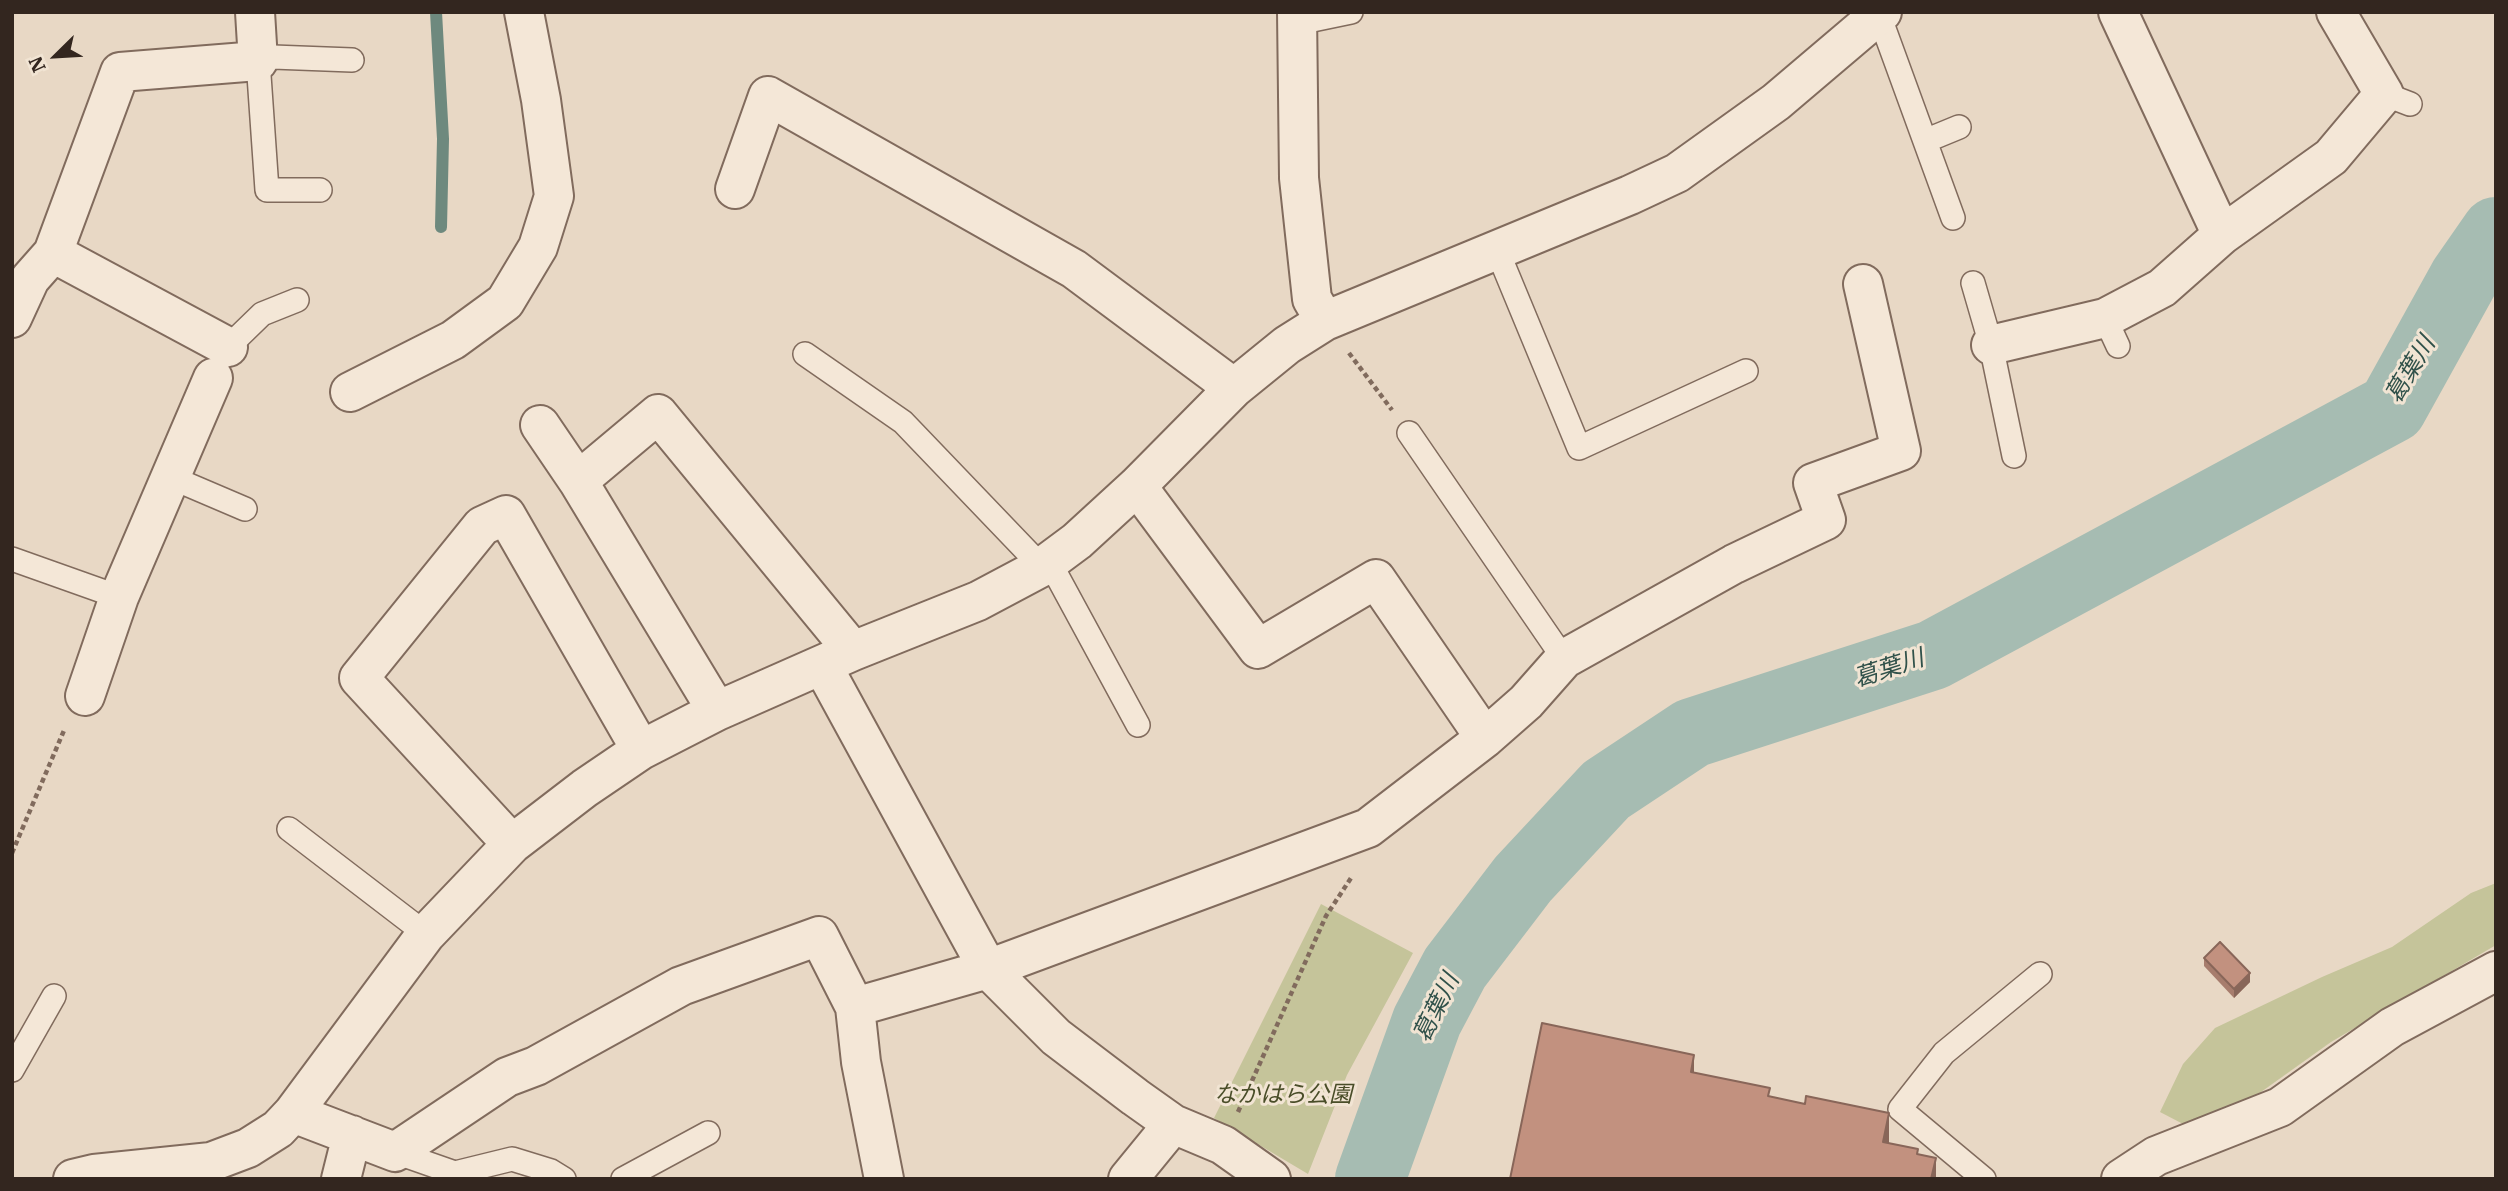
<!DOCTYPE html>
<html>
<head>
<meta charset="utf-8">
<style>
  body { margin:0 }
  #map { position:relative; width:2508px; height:1191px; overflow:hidden; background:#e8d8c5; font-family:"IBM Plex Serif",serif }
  canvas { display:block }
  .frame { position:absolute; inset:0; border:14px solid #33261f; pointer-events:none }
  .north { position:absolute; left:21px; top:21px; width:70px; height:70px; -webkit-text-stroke:5px #f1e4d3; paint-order:stroke; rotate:246deg; font-size:19px; font-weight:700; line-height:28px; text-align:center; color:#33261f }
  .north::after { content:''; display:block; margin:auto; width:24px; height:32px; background:#33261f; clip-path:polygon(50% 0,100% 100%,50% 72%,0 100%) }
</style>
</head>
<body>
<div id="map">
<canvas width="2508" height="1191"></canvas>
<div class="frame"></div>
<div class="north">N</div>
</div>
<script>
const g = document.querySelector('canvas').getContext('2d');
g.lineJoin = 'round';
function fill(path, color) { g.fillStyle = color; g.fill(path, 'evenodd'); }
const poly = rows => new Path2D(rows.map(r => 'M' + r).join(''));
function stroke(path, color, width, dash) { g.strokeStyle = color; g.lineWidth = width; g.lineCap = dash ? 'butt' : 'round'; g.setLineDash(dash || []); g.stroke(path); }
function label(font, color, halo, rows, align = 'center') {
  g.font = font + ' "IBM Plex Serif","Noto Sans JP",serif'; g.lineWidth = 6; g.setLineDash([]); g.textBaseline = 'middle'; g.strokeStyle = halo; g.fillStyle = color; for (const [text, x, y, turn = 0] of rows) {
    g.save(); g.translate(x, y); g.rotate((+turn || 0) * Math.PI / 180); g.textAlign = isNaN(turn) ? turn : align; if (halo) g.strokeText(text, 0, 0); g.fillText(text, 0, 0); g.restore();
  }
}
const green = poly([
  [2496,883,2496,945,2331,1042,2247,1102,2185,1125,2160,1112,2183,1064,2215,1028,2322,977,2392,947,2471,893],
  [1321,904,1413,953,1347,1075,1308,1174,1214,1118]
]);
const stream = poly([
  [436,12,443,139,441,227]
]);
const river = poly([
  [1370,1179,1427,1021,1455,968,1523,879,1606,790,1692,733,1933,655,2392,408,2464,278,2496,232]
]);
const path = poly([
  [1349,353,1392,410],
  [12,853,65,728],
  [1238,1112,1326,916,1351,878]
]);
const lane = poly([
  [1879,15,1953,218],
  [1298,23,1351,12],
  [2384,94,2410,104],
  [1925,141,1959,127],
  [320,190,267,190,258,61,273,57,352,60],
  [1497,250,1579,448,1746,371],
  [1973,283,1991,345,2014,456],
  [2105,318,2118,346],
  [805,354,903,422,1042,567],
  [224,356,228,347,262,314,297,300],
  [1409,433,1564,659],
  [170,477,245,509],
  [12,559,119,597],
  [1049,561,1138,725],
  [289,829,426,934],
  [12,1070,54,996],
  [395,1152,455,1173,512,1159,551,1171,564,1179],
  [623,1179,708,1133],
  [1984,1179,1900,1109,1944,1053,2040,974]
]);
const street = poly([
  [1297,12,1299,178,1312,299,1325,321],
  [2118,12,2222,235],
  [735,189,768,96,1074,269,1234,388],
  [53,253,228,347],
  [12,318,30,279,53,253,120,72,258,61,255,12],
  [1991,345,2105,318,2162,288,2222,235,2331,157,2384,94,2336,12],
  [350,392,453,340,505,302,538,247,554,196,541,100,524,12],
  [540,425,578,481,717,711],
  [578,481,658,414,853,651],
  [1137,486,1258,649,1376,579,1485,738],
  [822,665,988,969,1056,1037,1135,1097,1173,1124,1223,1145,1271,1179],
  [85,696,119,597,213,378],
  [512,844,359,678,482,526,506,515,641,750],
  [855,1007,988,969,1368,828,1485,738,1526,702,1564,659,1734,564,1826,520,1813,483,1901,451,1863,284],
  [293,1113,395,1152,507,1077,536,1066,681,986,819,936,855,1007,861,1062,884,1179],
  [73,1179,94,1174,211,1162,248,1148,278,1129,293,1113,426,934,512,844,585,788,641,750,717,711,853,651,978,601,1042,567,1077,541,1137,486,1234,388,1287,345,1325,321,1630,195,1677,173,1776,102,1882,12],
  [341,1179,352,1135],
  [1128,1179,1173,1124],
  [2121,1179,2156,1156,2280,1107,2392,1027,2496,971]
]);
const wall = poly([
  [2204,958,2250,982,2234,998,2204,966]
]);
const shadedWall = poly([
  [2250,973,2250,982,2234,998,2234,989],
  [1694,1055,1694,1087,1691,1072],
  [1889,1113,1889,1145,1883,1142],
  [1936,1158,1936,1179,1931,1179]
]);
const building = poly([
  [2220,942,2250,973,2234,989,2204,958,2220,942],
  [1542,1023,1694,1055,1691,1072,1770,1088,1768,1096,1805,1104,1806,1096,1889,1113,1883,1142,1918,1149,1917,1154,1936,1158,1931,1179,1510,1179,1542,1023]
]);
const parkNames = [
  ["なかはら公園",1283,1095]
];
const waterNames = [
  ["葛葉川",2411,370,-59],
  ["葛葉川",1889,669,-18],
  ["葛葉川",1437,1008,-64]
];
fill(green, '#c5c49a');
stroke(stream, '#6e897e', 12);
stroke(river, '#a6bcb2', 70);
stroke(lane, '#816b5d', 26);
stroke(street, '#816b5d', 42);
stroke(path, '#816b5d', 4.5, [5, 3.5]);
stroke(lane, '#f4e7d7', 23);
stroke(street, '#f4e7d7', 38);
fill(wall, '#a77d6d');
fill(shadedWall, '#886659');
fill(building, '#c2917f');
stroke(building, '#886659', 2);
label('italic 23px', '#494d28', '#f1e4d3', parkNames);
label('italic 24px', '#30514a', '#f1e4d3', waterNames);
</script>
</body>
</html>
